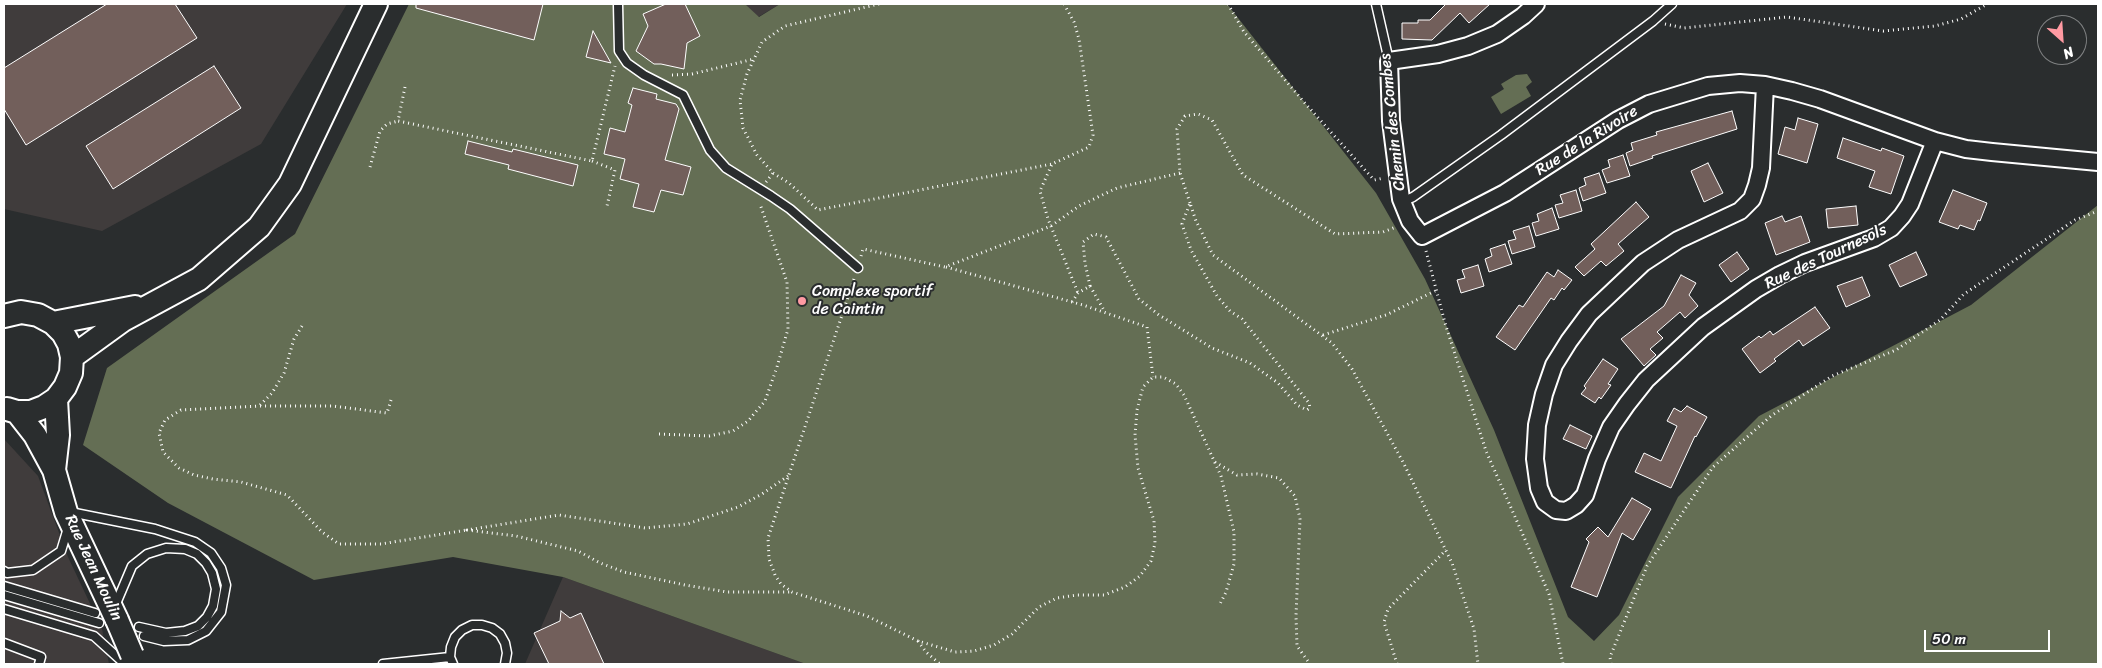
<!DOCTYPE html>
<html>
<head>
<meta charset="utf-8">
<style>
  body { margin:0 }
  #map { position:relative; width:2102px; height:668px; overflow:hidden; background:#2a2d2e; font-family:Sriracha,sans-serif }
  canvas { display:block }
  .frame { position:absolute; inset:0; border:5px solid #fff; pointer-events:none }
  .north { position:absolute; left:2037px; top:15px; width:50px; height:50px; box-sizing:border-box; background:#2a2d2e; border:1px solid #7f8182; border-radius:50%; rotate:154deg; font-size:14px; font-weight:700; line-height:20px; text-align:center; color:#fff }
  .north::after { content:''; display:block; margin:auto; width:18px; height:22px; background:#ff9aa2; clip-path:polygon(50% 0,100% 100%,50% 72%,0 100%) }
  .scale { position:absolute; left:1924px; top:630px; width:126px; height:22px; box-sizing:border-box; border:2px solid #fff; border-top:0; padding-left:6px; font-size:15px; line-height:18px; white-space:nowrap; color:#fff; -webkit-text-stroke:4px #2a2d2e; paint-order:stroke }
</style>
</head>
<body>
<div id="map">
<canvas width="2102" height="668"></canvas>
<div class="frame"></div>
<div class="north">N</div>
<div class="scale">50 m</div>
</div>
<script>
const g = document.querySelector('canvas').getContext('2d');
g.lineJoin = 'round';
function fill(path, color) { g.fillStyle = color; g.fill(path, 'evenodd'); }
const poly = rows => new Path2D(rows.map(r => 'M' + r).join(''));
function stroke(path, color, width, dash) { g.strokeStyle = color; g.lineWidth = width; g.lineCap = dash ? 'butt' : 'round'; g.setLineDash(dash || []); g.stroke(path); }
function label(font, color, halo, rows, align = 'center') {
  g.font = font + ' Sriracha,sans-serif'; g.lineWidth = 4; g.setLineDash([]); g.textBaseline = 'middle'; g.strokeStyle = halo; g.fillStyle = color; for (const [text, x, y, turn = 0] of rows) {
    g.save(); g.translate(x, y); g.rotate((+turn || 0) * Math.PI / 180); g.textAlign = isNaN(turn) ? turn : align; if (halo) g.strokeText(text, 0, 0); g.fillText(text, 0, 0); g.restore();
  }
}
const built = poly([
  [4,4,347,4,261,144,102,231,4,209],
  [745,4,780,4,758,17],
  [4,439,38,476,68,557,102,629,109,664,4,664],
  [563,577,806,664,525,664]
]);
const green = poly([
  [409,4,745,4,759,17,780,4,1227,4,1376,193,1425,279,1494,430,1568,617,1594,641,1619,615,1678,497,1759,416,1971,305,2098,205,2098,664,806,664,563,577,453,557,314,580,168,503,83,445,107,368,295,234],
  [1527,74,1532,82,1526,87,1531,96,1501,114,1491,97,1504,89,1501,84,1516,75]
]);
const building = poly([
  [107,4,175,4,197,38,26,145,4,109,4,68,107,4],
  [416,4,543,4,534,40,416,8,416,4],
  [666,4,685,4,700,36,687,43,684,69,661,64,654,64,636,51,648,26,643,14,666,4],
  [1446,4,1490,4,1469,23,1460,13,1432,40,1402,39,1402,23,1418,23,1418,20,1430,20,1446,4],
  [593,31,611,63,586,57,593,31],
  [214,66,241,108,113,189,86,146,214,66],
  [633,88,657,94,656,99,676,104,679,109,665,160,691,167,683,195,661,190,654,212,633,207,639,184,620,179,625,159,604,154,610,128,625,132,632,105,628,103,633,88],
  [1732,111,1737,129,1652,156,1653,158,1630,166,1626,153,1633,150,1631,143,1657,135,1656,132,1732,111],
  [1798,118,1818,124,1807,163,1778,154,1785,127,1795,130,1798,118],
  [1843,138,1881,151,1882,148,1904,156,1891,194,1869,187,1875,171,1837,158,1843,138],
  [468,141,512,152,513,149,578,165,573,186,508,169,509,165,465,154,468,141],
  [1623,155,1630,176,1607,183,1602,170,1610,167,1608,160,1623,155],
  [1708,163,1723,193,1704,202,1691,171,1708,163],
  [1599,173,1606,193,1583,201,1579,188,1586,185,1584,178,1599,173],
  [1576,190,1582,211,1559,218,1555,205,1563,203,1560,195,1576,190],
  [1953,190,1987,203,1980,221,1978,220,1974,230,1960,225,1958,229,1939,222,1953,190],
  [1636,202,1649,217,1618,244,1624,251,1606,266,1601,261,1584,276,1575,267,1595,249,1591,244,1636,202],
  [1856,206,1858,225,1828,228,1826,209,1856,206],
  [1552,208,1559,229,1536,236,1532,223,1539,221,1537,214,1552,208],
  [1782,216,1785,222,1801,216,1810,242,1776,255,1765,223,1782,216],
  [1529,226,1535,247,1512,254,1508,241,1516,239,1513,231,1529,226],
  [1505,244,1512,264,1489,272,1485,259,1492,256,1490,249,1505,244],
  [1737,252,1749,269,1731,282,1719,265,1737,252],
  [1916,252,1927,275,1900,287,1889,265,1916,252],
  [1478,265,1484,286,1461,293,1457,280,1465,278,1462,270,1478,265],
  [1558,270,1572,280,1564,290,1562,288,1554,300,1551,298,1515,350,1496,337,1519,305,1523,307,1547,272,1554,277,1558,270],
  [1681,275,1696,283,1689,295,1698,306,1685,318,1680,312,1657,332,1663,338,1650,349,1656,355,1644,366,1621,339,1664,306,1681,275],
  [1862,277,1870,296,1846,307,1837,286,1862,277],
  [1815,307,1830,328,1803,346,1799,340,1774,359,1776,361,1760,373,1742,349,1759,336,1761,338,1770,331,1773,335,1815,307],
  [1603,359,1618,369,1608,384,1611,385,1601,399,1599,397,1595,403,1581,394,1586,388,1584,386,1603,359],
  [1687,406,1707,417,1696,437,1695,436,1671,488,1635,472,1644,453,1661,461,1677,426,1667,421,1674,408,1681,412,1687,406],
  [1570,425,1592,436,1586,449,1563,439,1570,425],
  [1632,498,1651,509,1633,540,1622,533,1597,597,1571,587,1589,542,1586,539,1598,527,1608,537,1632,498],
  [561,611,570,618,581,613,604,664,549,664,534,633,560,621,561,611]
]);
const path = poly([
  [1064,4,1074,22,1079,39,1093,135,1089,147,1052,164,1040,191,1048,219,1078,293],
  [1228,4,1244,32,1304,102,1374,180,1384,178],
  [1665,24,1684,28,1787,17,1883,31,1935,26,1961,19,1987,4],
  [672,75,692,74,754,59],
  [405,87,398,121,592,161,615,66],
  [592,161,615,170,607,206],
  [370,167,380,131,387,124,398,121],
  [773,173,789,183,818,210,1052,164],
  [766,182,773,173,757,155,743,128,740,100,747,74,762,42,785,26,879,4],
  [1190,203,1180,173,1177,129,1185,116,1198,114,1212,120,1243,175,1335,234,1383,232,1396,227],
  [1426,251,1445,323,1486,451,1549,594,1563,664],
  [861,256,863,249,945,267,1051,226,1079,206,1117,188,1180,173],
  [946,267,1083,305,1147,327,1153,377],
  [854,279,768,538,769,559,775,575,781,584,792,592,867,616,918,641,955,652,974,651,994,645,1012,634,1039,607,1057,598,1077,595,1104,595,1125,587,1140,576,1151,561,1155,543,1154,521,1138,468,1135,435,1137,410,1143,387,1153,377,1163,377,1176,384,1184,395,1221,476,1234,532,1234,564,1226,592,1219,606],
  [1090,286,1085,263,1083,242,1094,234,1106,237,1139,299,1159,315,1212,348,1250,363,1278,383,1297,405,1307,410,1310,408,1309,403,1242,319,1230,311,1217,296,1191,250,1182,224,1190,203,1196,221,1213,255,1332,343,1352,369,1404,464,1452,563,1474,629,1478,664],
  [1072,302,1078,293,1090,286,1105,312],
  [1323,335,1386,315,1435,291],
  [391,400,387,413,333,406,259,406,181,410,165,420,159,433,163,452,179,468,194,475,213,479,241,482,287,495,322,532,339,544,381,544,467,530],
  [260,405,272,393,284,373,294,339,302,326],
  [659,434,709,436,733,431,748,421,765,401,777,367,788,329,787,282,760,204],
  [1215,462,1237,475,1257,474,1279,478,1295,496,1300,519,1296,616,1297,646,1310,664],
  [788,476,762,494,738,507,687,524,645,528,559,515,467,530,516,536,578,551,600,563,624,572,685,585,727,592,792,592],
  [918,641,926,652,940,664],
  [1397,664,1384,622,1388,609,1446,550],
  [1611,664,1610,657,1647,566,1713,467,1771,416,1832,376,1896,350,1940,320,1964,294,2075,220,2098,211]
]);
const service = poly([
  [618,4,619,51,627,63,644,75,683,95,710,150,726,168,771,196,790,209,858,268],
  [1376,4,1389,61],
  [1402,202,1413,197,1501,135,1653,21,1672,4],
  [70,512,155,529,195,542,211,553,221,568,226,585,221,612,206,631,188,640,164,641,144,636],
  [4,571,7,573,33,570,61,551,68,528],
  [4,586,95,613],
  [4,595,99,623],
  [115,606,132,566,147,554,166,548,185,549,197,554,206,563,212,573,216,589,213,606,207,617,198,626,185,631,166,633,139,627],
  [4,609,94,636,125,664],
  [4,643,41,657,39,664],
  [383,664,450,657],
  [453,664,450,657,451,647,455,637,462,630,472,625,482,625,492,628,500,634,505,643,507,653,505,664]
]);
const minor = poly([
  [1536,4,1523,16,1497,34,1468,46,1438,54,1389,61,1391,121,1401,199,1410,221,1422,236,1505,193,1618,120,1649,104,1708,86,1740,83,1765,85,1792,91,1820,99,1935,141,1910,204,1902,216,1891,228,1874,238,1805,263,1780,275,1756,289,1703,327,1646,380,1627,404,1611,427,1597,459,1585,495,1576,505,1566,511,1556,510,1545,502,1539,488,1535,459,1537,425,1544,394,1554,365,1569,341,1589,314,1643,263,1678,240,1740,211,1752,199,1757,185,1761,168,1765,85],
  [1935,141,1966,149,1992,152,2098,162]
]);
const secondary = poly([
  [4,316,21,312,38,315,53,323,63,333,69,344,72,357,71,373,65,387,56,399,44,407,31,412,17,412,7,409],
  [53,323,135,307],
  [72,357,123,320,199,279,259,227,290,184,376,4],
  [17,412,35,435,54,470,66,512,117,620],
  [54,470,58,435,56,399]
]);
const secondaryBridge = poly([
  [117,620,132,655]
]);
const markers = [
  [802,301,5,"#ff9aa2"]
];
const streetNames = [
  ["Chemin des Combes",1393,122,-96],
  ["Rue de la Rivoire",1587,141,-32],
  ["Rue des Tournesols",1826,257,-25],
  ["Rue Jean Moulin",93,568,65]
];
const poiNames = [
  ["Complexe sportif",812,292],
  ["de Caintin",812,310]
];
fill(built, '#403c3c');
fill(green, '#646e54');
fill(building, '#725f5b');
stroke(building, '#fff', 1);
stroke(service, '#fff', 11);
stroke(minor, '#fff', 20);
stroke(secondary, '#fff', 26);
stroke(path, '#fff', 3, [1, 4]);
stroke(service, '#2a2d2e', 8);
stroke(minor, '#2a2d2e', 16);
stroke(secondary, '#2a2d2e', 22);
stroke(secondaryBridge, '#fff', 26, []);
stroke(secondaryBridge, '#2a2d2e', 22);
for (const [x, y, r, color] of markers) { const dot = new Path2D(); dot.arc(x, y, r, 0, 2 * Math.PI); g.fillStyle = color; g.fill(dot); stroke(dot, '#2a2d2e', 2); }
label('16px', '#fff', '#2a2d2e', streetNames);
label('16px', '#fff', '#2a2d2e', poiNames, 'left');
</script>
</body>
</html>
